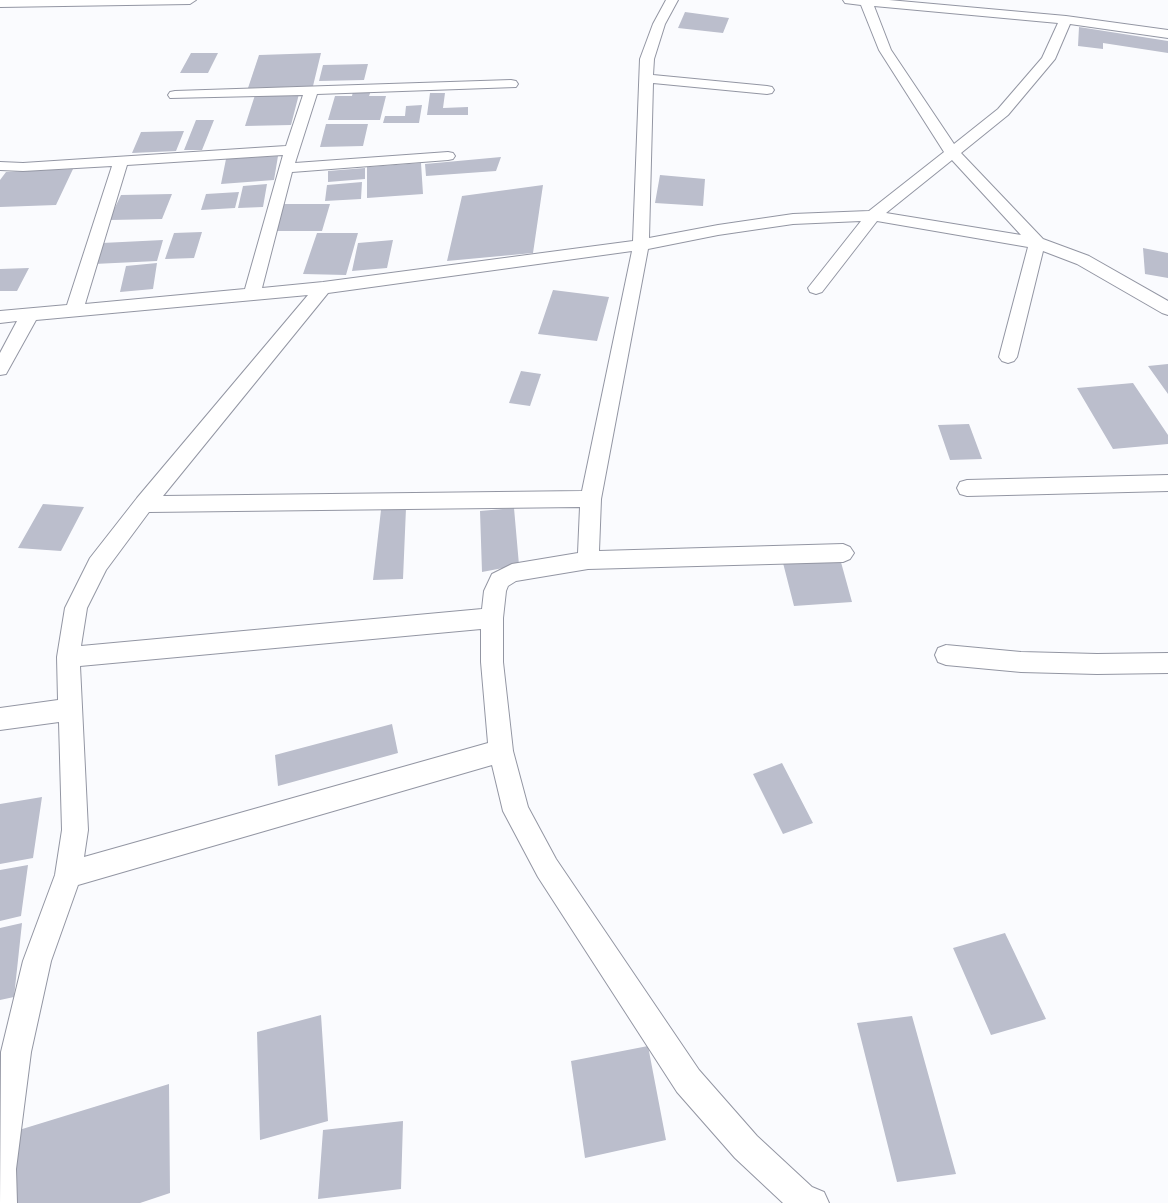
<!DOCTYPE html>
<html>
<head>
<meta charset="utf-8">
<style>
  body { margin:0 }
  canvas { display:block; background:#fafbfe }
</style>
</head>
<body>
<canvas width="1168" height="1203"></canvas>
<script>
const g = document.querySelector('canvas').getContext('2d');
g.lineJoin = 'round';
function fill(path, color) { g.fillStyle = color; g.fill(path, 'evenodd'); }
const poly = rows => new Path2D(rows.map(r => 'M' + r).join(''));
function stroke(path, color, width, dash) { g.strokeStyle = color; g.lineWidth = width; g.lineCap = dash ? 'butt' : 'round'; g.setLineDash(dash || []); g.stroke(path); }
const building = poly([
  [685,12,729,18,723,33,678,28],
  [1079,27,1168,41,1168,53,1103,43,1103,49,1078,46],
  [191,53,218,53,208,73,180,73],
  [321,53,313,86,248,88,259,55],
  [368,64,364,80,319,81,323,65],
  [353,91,371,91,369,96,386,96,380,120,328,120,335,96,352,96],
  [430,93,445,93,443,108,468,107,468,115,427,115],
  [299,94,291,125,245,126,255,95],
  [422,105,419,123,383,123,385,116,405,116,406,106],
  [196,120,214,120,202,150,184,150],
  [326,124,368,124,363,146,320,147],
  [184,131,176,151,132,153,141,132],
  [278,156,274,180,221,184,226,159],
  [501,157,496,171,426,176,425,164],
  [421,163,423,194,367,198,367,167],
  [365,168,365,179,328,182,328,171],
  [73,169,56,205,0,207,0,180,6,172],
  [660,175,705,179,703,206,655,203],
  [362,182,361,199,325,201,327,185],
  [267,184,263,207,238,208,243,186],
  [543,185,533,253,447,261,462,196],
  [239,192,235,208,201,210,206,194],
  [172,194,162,219,109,220,121,195],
  [284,204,330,204,322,231,275,231],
  [202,232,194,258,165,259,174,233],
  [317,233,358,233,346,275,303,274],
  [163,240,157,261,94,264,102,243],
  [393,240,387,268,352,271,358,243],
  [1143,248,1168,253,1168,278,1145,274],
  [157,263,153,289,120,292,126,266],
  [29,268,17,291,0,291,0,269],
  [553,290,609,297,597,341,538,334],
  [1168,364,1168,394,1148,366],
  [521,371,541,374,530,406,509,403],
  [1133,383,1168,435,1168,444,1113,449,1077,388],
  [969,424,982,459,950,460,938,425],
  [43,504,84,507,61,551,18,548],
  [406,508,403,579,373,580,381,510],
  [514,508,519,565,482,572,480,511],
  [839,555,852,602,794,606,782,559],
  [392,724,398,753,278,786,275,755],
  [782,763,813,823,783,834,753,774],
  [42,797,33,858,0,864,0,804],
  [28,865,21,916,0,921,0,870],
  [22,923,14,997,0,1000,0,928],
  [1005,933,1046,1019,991,1035,953,948],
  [321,1015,328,1121,260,1140,257,1032],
  [912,1016,956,1174,897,1182,857,1023],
  [648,1046,666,1140,585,1158,571,1061],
  [169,1084,170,1193,140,1203,14,1203,19,1130],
  [403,1121,401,1189,318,1199,323,1130]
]);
const minor = poly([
  [0,0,196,0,190,4,0,7,0,0],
  [666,0,678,0,665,24,654,59,653,75,767,86,772,87,774,90,772,93,767,94,653,83,649,238,718,225,793,214,869,211,944,152,879,50,861,5,845,3,843,0,889,0,1066,16,1168,30,1168,38,1070,24,1055,59,1008,115,961,153,1043,239,1089,256,1168,301,1168,315,1162,313,1077,264,1043,251,1017,357,1014,361,1008,363,1002,361,999,357,1028,247,877,221,822,292,816,294,810,292,808,288,861,221,793,224,718,235,648,249,601,499,599,551,843,544,850,547,854,553,850,559,843,562,588,569,516,581,508,586,506,591,503,618,503,662,513,751,528,807,556,859,699,1070,757,1136,812,1187,824,1192,829,1203,783,1203,735,1158,677,1092,538,877,503,811,492,765,78,885,51,961,31,1052,16,1169,17,1203,0,1203,1,1052,23,961,55,875,62,830,59,722,0,730,0,708,58,700,57,657,65,608,90,558,137,498,308,295,36,320,6,374,0,375,0,353,17,321,0,323,0,311,67,305,112,166,23,171,0,170,0,162,23,163,286,146,303,95,170,98,168,95,170,92,175,91,511,80,516,81,518,84,516,87,317,94,295,163,448,152,453,153,455,156,453,159,448,160,292,172,262,288,323,282,633,241,640,59,653,24,666,0],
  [874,6,1058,23,1042,58,998,109,954,144,891,50,874,6],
  [283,155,245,289,85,304,127,165,283,155],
  [952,160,1021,235,886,213,952,160],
  [632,251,582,491,163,496,328,293,632,251],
  [580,507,578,553,512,564,492,574,484,591,482,609,81,646,87,608,106,570,149,512,580,507],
  [481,629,481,662,488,743,84,857,88,830,80,666,481,629],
  [1168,475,1168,491,967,496,960,494,957,488,960,482,967,480,1168,475],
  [946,645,1021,652,1097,654,1168,653,1168,673,1097,674,1021,672,946,665,938,662,935,655,938,648,946,645]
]);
fill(building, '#bbbecc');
stroke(minor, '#9396a3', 2);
fill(minor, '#fff');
</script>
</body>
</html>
